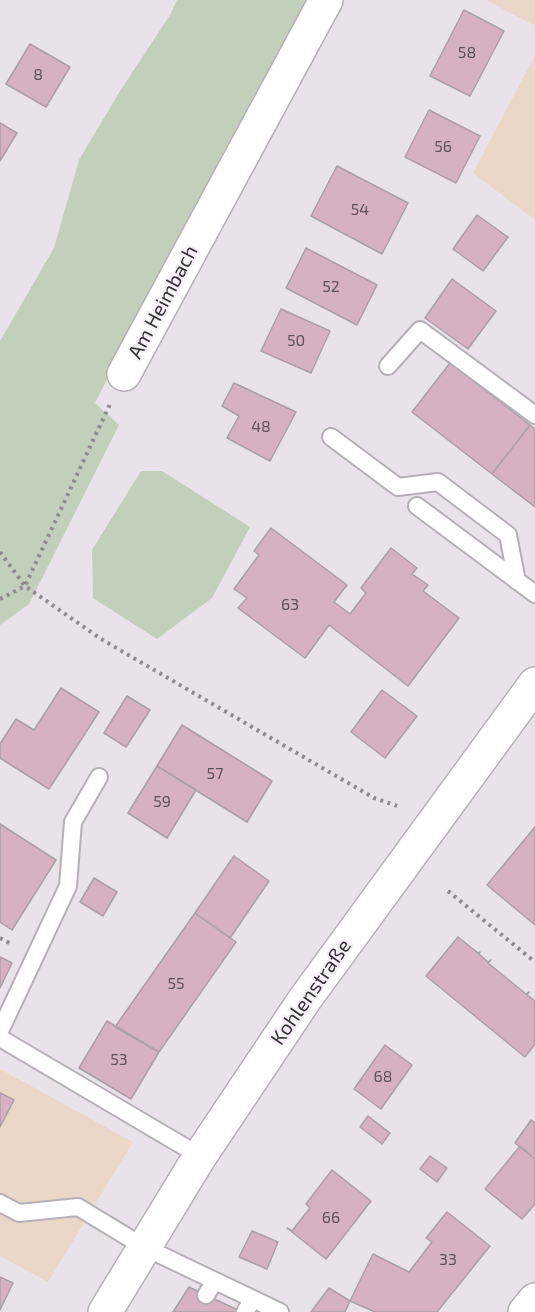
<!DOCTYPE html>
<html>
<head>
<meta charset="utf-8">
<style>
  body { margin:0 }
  canvas { display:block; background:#eae2ea }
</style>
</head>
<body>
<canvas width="535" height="1312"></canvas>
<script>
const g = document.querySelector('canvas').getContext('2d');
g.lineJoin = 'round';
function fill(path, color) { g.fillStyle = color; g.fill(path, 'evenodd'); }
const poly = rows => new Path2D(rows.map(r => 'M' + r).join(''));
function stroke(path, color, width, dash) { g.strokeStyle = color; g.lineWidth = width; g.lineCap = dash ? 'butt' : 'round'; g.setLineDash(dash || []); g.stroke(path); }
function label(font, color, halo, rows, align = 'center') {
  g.font = font + ' "Exo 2",sans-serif'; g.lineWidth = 4.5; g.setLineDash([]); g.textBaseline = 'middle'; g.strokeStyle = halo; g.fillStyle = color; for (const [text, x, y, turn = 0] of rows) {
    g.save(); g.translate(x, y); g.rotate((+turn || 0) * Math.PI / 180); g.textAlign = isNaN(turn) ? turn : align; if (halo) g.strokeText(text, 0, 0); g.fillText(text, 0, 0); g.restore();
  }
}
const commercial = poly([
  [486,0,535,0,535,26],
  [535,55,535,220,473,173],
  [0,1069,133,1142,48,1282,0,1256]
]);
const green = poly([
  [177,0,307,0,201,196,95,403,119,425,29,604,0,625,0,341,54,248,79,160,120,91,170,15],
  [141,471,162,471,250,527,212,598,157,639,93,598,92,550]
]);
const building = poly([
  [464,10,504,31,470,96,430,76,464,10],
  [30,44,70,67,46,107,6,84,30,44],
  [429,110,480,136,456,183,405,157,429,110],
  [0,123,17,133,0,161,0,123],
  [337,166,408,203,382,254,311,216,337,166],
  [477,215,508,237,483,271,453,249,477,215],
  [306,248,377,285,357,325,286,288,306,248],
  [452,279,496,311,468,349,425,318,452,279],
  [281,309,330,331,311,373,261,351,281,309],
  [450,363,530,425,492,474,412,412,450,363],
  [234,383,296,412,270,461,227,438,239,416,222,406,234,383],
  [530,425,535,429,535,507,492,474,530,425],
  [271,528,347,585,334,602,350,614,366,593,361,588,391,548,417,568,412,574,428,585,423,591,459,618,408,686,329,625,305,658,238,608,247,598,234,589,259,555,254,551,271,528],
  [61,688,99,712,49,789,0,758,0,744,16,719,34,730,61,688],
  [382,690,417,716,385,758,351,732,382,690],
  [127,696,150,710,126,747,104,733,127,696],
  [182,725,272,781,247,822,157,766,182,725],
  [157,766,196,790,167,838,128,813,157,766],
  [0,824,56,860,12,930,0,922,0,824],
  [535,827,535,925,487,885,535,827],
  [234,856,269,881,230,938,195,913,234,856],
  [94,878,117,892,103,916,80,902,94,878],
  [195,913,236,942,159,1052,115,1027,195,913],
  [458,937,478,953,480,952,479,954,488,962,491,960,488,963,526,994,529,992,527,995,535,1001,535,1044,525,1057,426,976,458,937],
  [0,957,12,963,0,988,0,957],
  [107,1021,159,1052,131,1099,79,1068,107,1021],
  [385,1045,412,1065,381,1109,354,1089,385,1045],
  [0,1093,14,1100,0,1127,0,1093],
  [368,1116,390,1133,382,1144,360,1127,368,1116],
  [531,1120,535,1123,535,1159,515,1143,531,1120],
  [520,1146,535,1159,535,1204,522,1219,485,1189,520,1146],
  [430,1156,447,1168,437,1182,420,1169,430,1156],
  [332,1170,371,1201,326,1259,287,1228,292,1231,310,1208,306,1204,332,1170],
  [447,1212,490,1246,437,1312,375,1312,350,1301,373,1254,409,1272,432,1242,426,1238,447,1212],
  [252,1231,278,1242,267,1269,239,1257,252,1231],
  [0,1277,13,1283,0,1310,0,1277],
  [189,1287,242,1312,173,1312,189,1287],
  [329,1288,350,1301,345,1312,311,1312,329,1288]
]);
const path = poly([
  [0,552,25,586,101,639,374,798,397,806],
  [0,599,25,586,111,402],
  [448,891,535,962],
  [0,938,13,945]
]);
const service = poly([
  [388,366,420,330,535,415],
  [331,437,398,487,438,482,508,535,517,581],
  [417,506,535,594],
  [0,1031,68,886,73,822,99,777],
  [0,1038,200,1156],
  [0,1203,19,1213,78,1207,144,1247,253,1299,245,1312],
  [206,1295,215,1281],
  [253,1299,280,1312]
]);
const minor = poly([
  [124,374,326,0],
  [525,1312,535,1300]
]);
const secondary = poly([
  [105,1312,200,1156,305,999,535,684]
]);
const numberNames = [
  ["58",467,53],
  ["8",38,75],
  ["56",443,147],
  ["54",360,210],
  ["52",331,287],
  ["50",296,341],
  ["48",261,427],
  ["63",290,605],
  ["57",215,774],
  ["59",162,802],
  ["55",176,984],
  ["53",119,1060],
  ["68",383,1077],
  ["66",331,1218],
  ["33",448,1260]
];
const streetNames = [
  ["Am Heimbach",163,302,-62],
  ["Kohlenstraße",311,992,-55]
];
fill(commercial, '#ebd7c8');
fill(green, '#c1cfbb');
fill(building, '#d6b1c4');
stroke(building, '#aa9fa5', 1.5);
stroke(service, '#b6afb7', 20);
stroke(minor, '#b6afb7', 36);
stroke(secondary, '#b6afb7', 36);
stroke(path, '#918b91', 4, [3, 4.5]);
stroke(service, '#fff', 16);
stroke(minor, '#fff', 33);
stroke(secondary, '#fff', 33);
label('16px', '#5d525a', null, numberNames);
label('20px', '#353236', '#f7eff8', streetNames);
</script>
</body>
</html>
